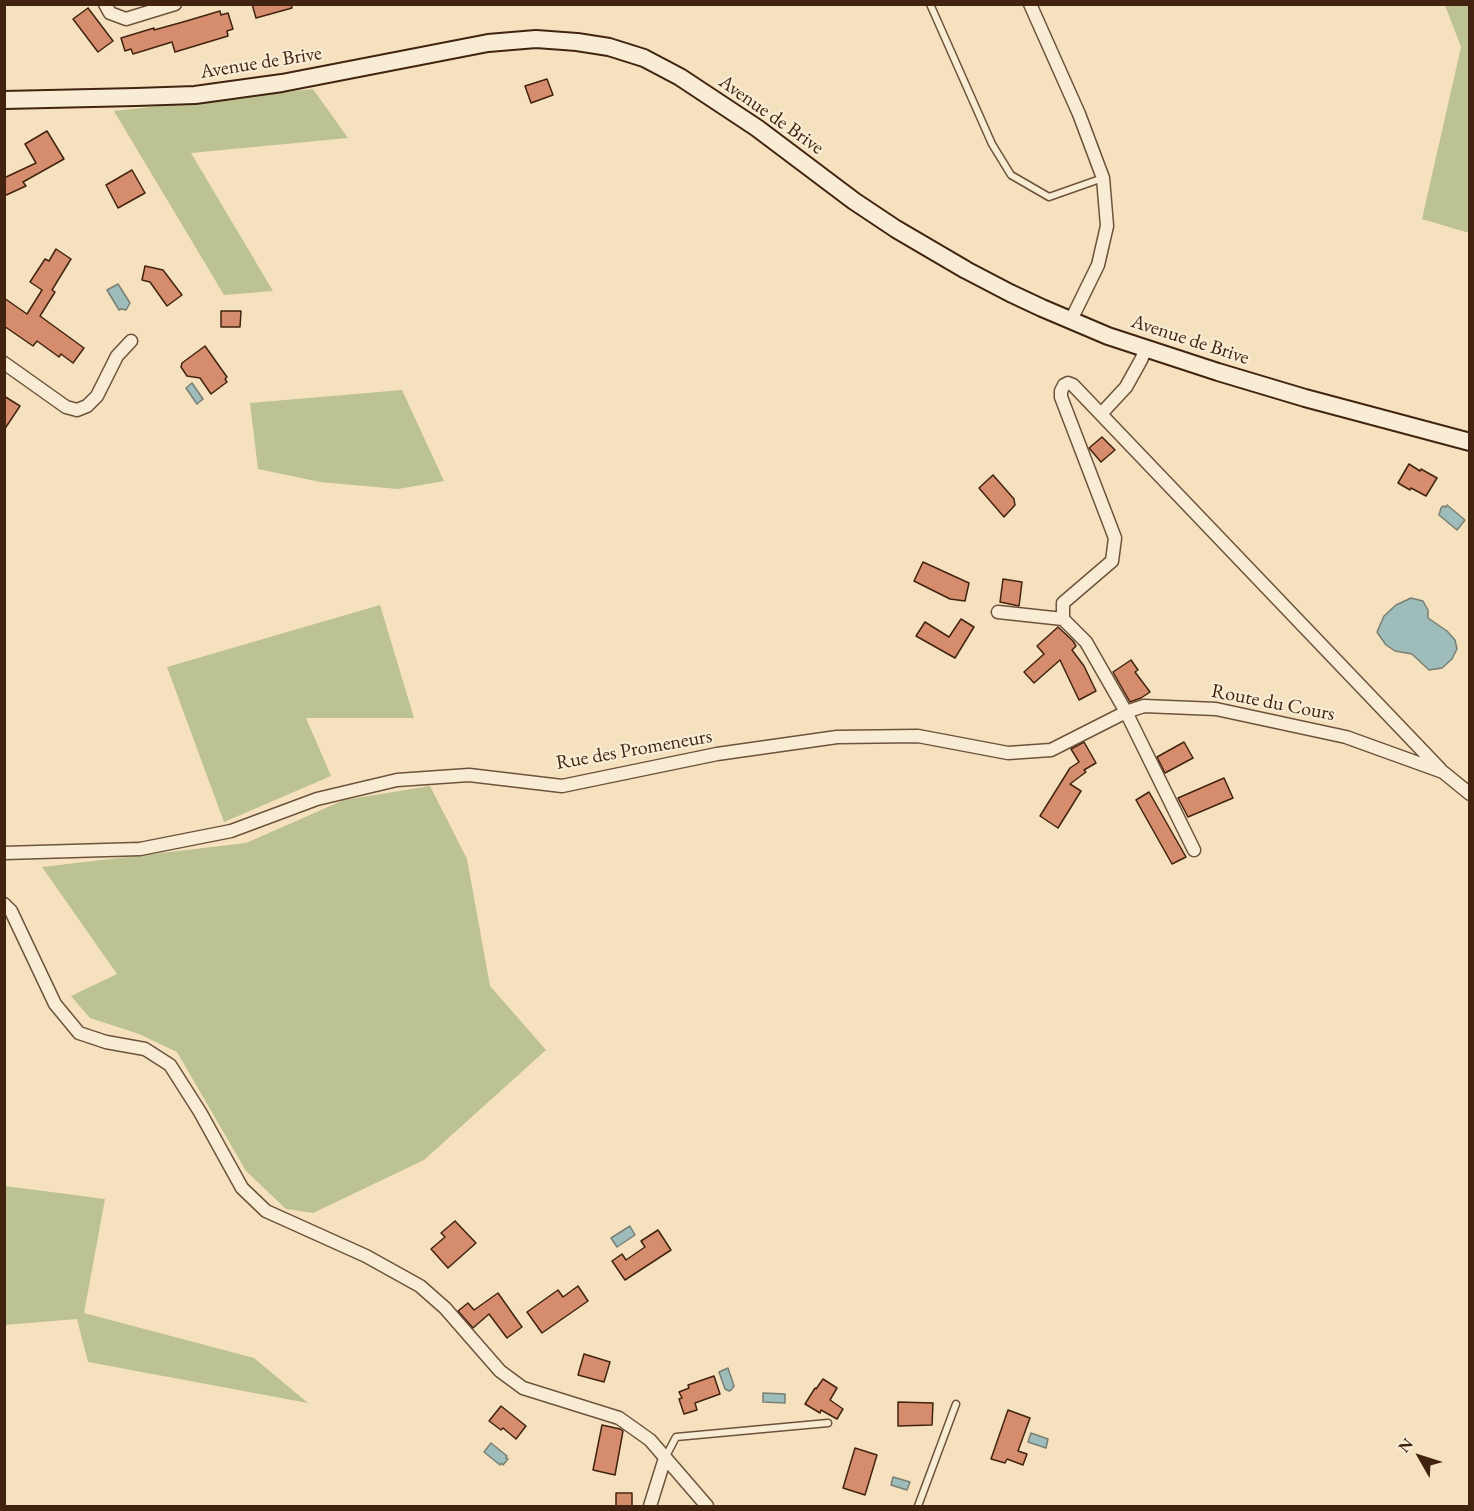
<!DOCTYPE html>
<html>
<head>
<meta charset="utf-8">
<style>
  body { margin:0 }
  #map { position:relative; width:1474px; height:1511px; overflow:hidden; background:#f5e1be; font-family:"EB Garamond",serif }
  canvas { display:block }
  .frame { position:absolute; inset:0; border:6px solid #41230f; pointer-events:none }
  .north { position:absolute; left:1390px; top:1427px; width:60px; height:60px; -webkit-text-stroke:4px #f8ecd5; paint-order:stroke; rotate:309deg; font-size:16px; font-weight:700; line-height:24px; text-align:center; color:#41230f }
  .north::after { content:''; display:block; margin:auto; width:21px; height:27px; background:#41230f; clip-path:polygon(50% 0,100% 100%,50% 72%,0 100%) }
</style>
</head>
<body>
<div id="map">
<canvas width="1474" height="1511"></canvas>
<div class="frame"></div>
<div class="north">N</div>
</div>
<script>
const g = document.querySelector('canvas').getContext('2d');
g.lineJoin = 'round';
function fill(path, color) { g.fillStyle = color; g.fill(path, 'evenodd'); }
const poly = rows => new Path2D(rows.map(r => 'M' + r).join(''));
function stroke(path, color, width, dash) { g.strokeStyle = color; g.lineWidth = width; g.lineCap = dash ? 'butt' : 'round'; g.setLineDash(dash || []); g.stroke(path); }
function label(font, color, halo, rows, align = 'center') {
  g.font = font + ' "EB Garamond",serif'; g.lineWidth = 4.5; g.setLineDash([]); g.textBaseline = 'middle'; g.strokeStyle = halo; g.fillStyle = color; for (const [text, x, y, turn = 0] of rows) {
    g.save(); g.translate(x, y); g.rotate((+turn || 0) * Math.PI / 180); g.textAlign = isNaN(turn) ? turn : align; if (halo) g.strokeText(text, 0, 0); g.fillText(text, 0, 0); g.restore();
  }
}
const green = poly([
  [1445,5,1469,5,1469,233,1422,219,1461,47],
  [313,89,348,138,191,153,273,291,224,295,114,111],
  [402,390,444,481,398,489,320,482,258,469,250,403],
  [380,605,414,718,306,718,331,776,224,822,167,667],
  [430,786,467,859,490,986,546,1050,424,1160,313,1213,286,1209,246,1171,177,1052,139,1034,90,1018,71,996,117,974,42,867,246,843,344,800],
  [5,1186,105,1199,84,1313,254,1358,308,1403,88,1362,77,1319,5,1325]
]);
const water = poly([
  [118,284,130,303,126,310,121,309,119,310,107,290,118,284],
  [192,383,203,399,197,404,186,388,192,383],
  [1447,505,1465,520,1457,530,1439,515,1441,508,1443,506,1446,507,1447,505],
  [1411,598,1423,601,1428,610,1428,618,1447,631,1455,640,1457,649,1452,659,1442,668,1429,670,1412,654,1395,651,1386,645,1377,632,1384,616,1396,605,1411,598],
  [630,1226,635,1235,617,1247,611,1238,630,1226],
  [728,1368,734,1386,731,1390,729,1391,725,1389,719,1372,728,1368],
  [763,1393,785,1394,785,1403,763,1402,763,1393],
  [1031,1433,1048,1439,1046,1448,1028,1442,1031,1433],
  [491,1443,507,1456,506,1458,508,1459,503,1465,501,1463,500,1465,484,1452,491,1443],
  [893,1477,910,1482,907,1490,891,1485,893,1477]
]);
const building = poly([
  [252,4,291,4,292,8,256,18,252,4],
  [88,8,113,41,98,52,73,19,88,8],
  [220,11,221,15,228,13,233,29,227,31,228,36,175,52,172,42,133,54,131,49,125,51,121,38,154,28,154,30,183,22,220,11],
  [547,79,553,95,531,103,525,86,547,79],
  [47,131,64,159,23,182,26,186,4,196,4,178,36,163,25,144,47,131],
  [132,170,145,193,118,208,106,185,132,170],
  [56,249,71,259,52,290,55,292,40,316,84,348,73,363,61,354,59,357,37,341,33,346,4,326,4,298,27,314,42,290,30,282,45,259,49,261,56,249],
  [145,266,163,270,182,295,167,306,150,282,142,280,145,266],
  [221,311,241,311,240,327,221,327,221,311],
  [205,346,227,377,225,379,227,382,211,394,200,378,187,376,181,367,182,363,205,346],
  [4,396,20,406,4,430,4,396],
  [1102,437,1115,450,1101,462,1089,448,1102,437],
  [1409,464,1420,471,1421,469,1437,478,1426,496,1411,488,1410,490,1398,483,1409,464],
  [993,475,1014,499,1015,505,1004,517,979,488,993,475],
  [923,562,969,583,965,601,950,599,914,581,923,562],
  [1003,579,1022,582,1019,606,1000,602,1003,579],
  [961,619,974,627,955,658,916,636,925,622,949,637,961,619],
  [1058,627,1073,641,1076,646,1072,650,1084,666,1096,691,1079,700,1060,660,1034,683,1024,672,1044,654,1037,646,1058,627],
  [1131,660,1138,670,1135,672,1150,692,1141,698,1130,702,1113,672,1131,660],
  [1084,742,1096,763,1084,770,1086,772,1070,784,1081,791,1058,828,1040,816,1070,768,1079,762,1071,749,1084,742],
  [1184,742,1193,758,1165,773,1157,757,1184,742],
  [1224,778,1233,798,1188,817,1178,798,1224,778],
  [1149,792,1186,857,1172,864,1136,800,1149,792],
  [455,1221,476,1243,448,1268,431,1249,445,1237,441,1233,455,1221],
  [658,1230,671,1250,625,1280,612,1261,622,1254,626,1260,645,1247,641,1241,658,1230],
  [578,1286,588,1301,542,1333,527,1312,558,1290,563,1297,578,1286],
  [498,1293,522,1327,507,1338,489,1314,473,1328,458,1311,468,1303,474,1310,498,1293],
  [584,1354,610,1362,604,1382,578,1375,584,1354],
  [714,1376,720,1394,695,1403,697,1410,684,1414,679,1399,682,1398,679,1392,689,1388,688,1385,714,1376],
  [823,1379,837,1388,830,1400,843,1409,837,1419,821,1410,820,1413,805,1404,815,1388,816,1389,823,1379],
  [898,1402,933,1403,932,1425,898,1426,898,1402],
  [501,1406,526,1426,516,1439,503,1428,501,1430,489,1421,501,1406],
  [1008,1410,1030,1418,1018,1451,1027,1454,1023,1465,1007,1459,1005,1463,991,1459,1008,1410],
  [602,1425,620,1429,623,1431,615,1475,593,1470,602,1425],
  [855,1448,877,1455,865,1495,843,1488,855,1448],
  [616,1493,632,1493,632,1506,616,1506,616,1493]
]);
const lane = poly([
  [930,4,992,144,1011,175,1049,197,1103,178],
  [665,1458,676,1437,828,1423],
  [918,1506,956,1404]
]);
const street = poly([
  [105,4,110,13,126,19,175,4],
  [1030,4,1079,114,1103,178,1107,226,1098,265,1071,320],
  [4,363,66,407,77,410,87,406,97,396,117,356,131,341],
  [1101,414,1126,387,1141,360,1146,348],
  [998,612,1063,619],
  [1194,850,1126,712,1086,642,1063,619,1063,603,1112,561,1115,538,1061,397,1061,391,1064,385,1068,383,1073,385,1440,769],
  [4,853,140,849,231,831,317,799,397,780,469,775,562,786,717,754,837,737,918,736,1008,753,1051,750,1126,712,1144,706,1216,709,1346,737,1443,772,1470,794],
  [4,904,11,911,55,1004,79,1033,106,1042,145,1049,170,1065,200,1112,242,1188,266,1211,366,1256,420,1286,445,1308,500,1371,523,1388,619,1418,650,1440,707,1506],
  [650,1506,665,1458]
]);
const secondary = poly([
  [4,100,136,97,195,95,282,83,488,43,536,39,577,42,609,47,644,58,680,77,757,128,854,201,896,229,966,270,1010,293,1042,308,1108,336,1218,372,1305,398,1470,442]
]);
const streetNames = [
  ["Avenue de Brive",261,63,-9],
  ["Avenue de Brive",771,115,35],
  ["Avenue de Brive",1190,340,18],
  ["Route du Cours",1273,703,11],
  ["Rue des Promeneurs",634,750,-10]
];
fill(green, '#bcc291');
fill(water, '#9ebcb9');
stroke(water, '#797f75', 1.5);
fill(building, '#d68d6e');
stroke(building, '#41230f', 1.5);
stroke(lane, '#6e523b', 9);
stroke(street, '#6e523b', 15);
stroke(secondary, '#41230f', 20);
stroke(lane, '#f8ecd5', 6);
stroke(street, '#f8ecd5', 12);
stroke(secondary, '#f8ecd5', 16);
label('20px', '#41230f', '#f8ecd5', streetNames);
</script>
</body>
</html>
